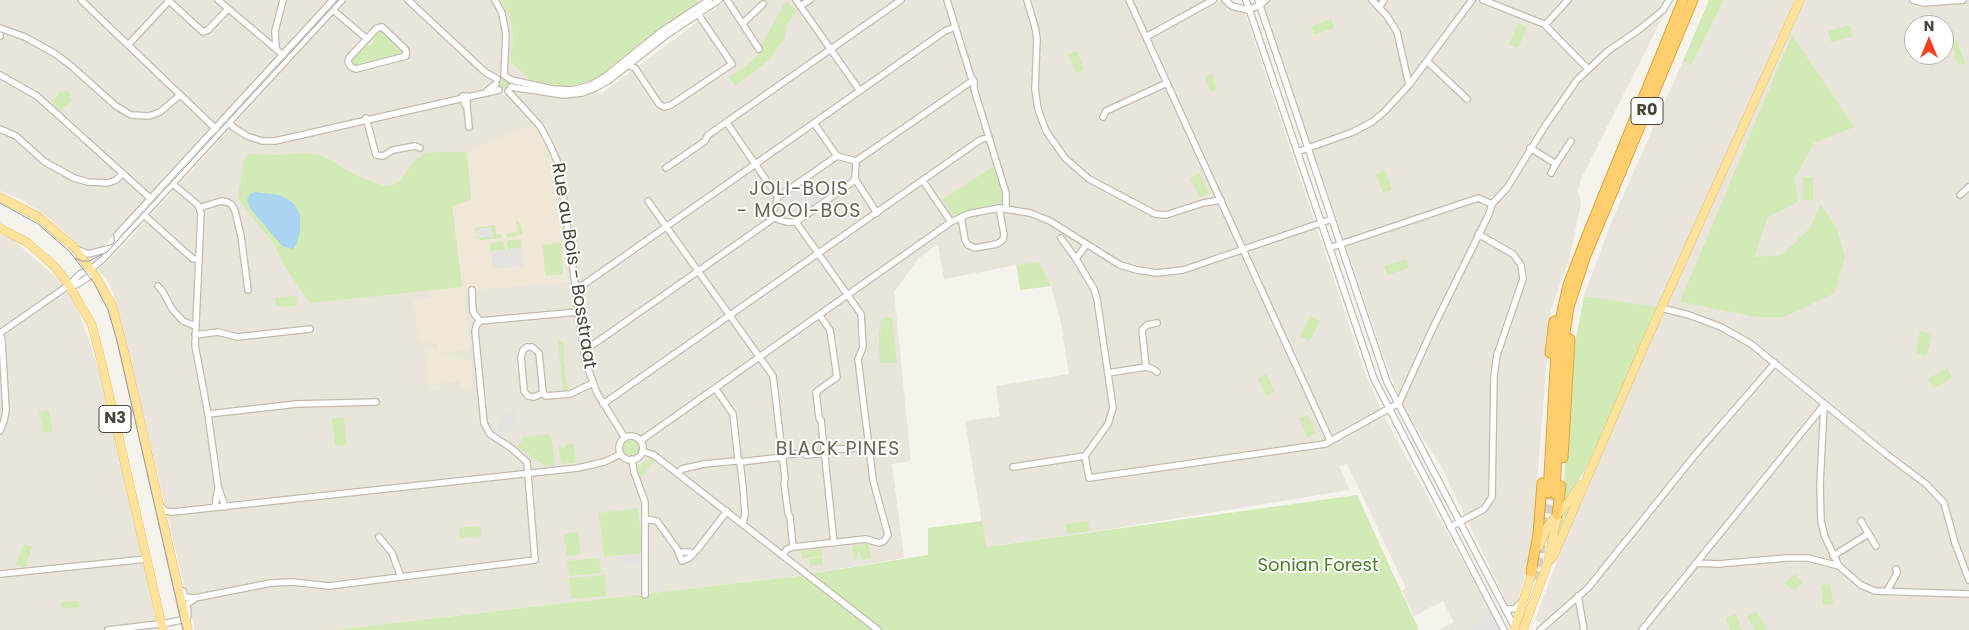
<!DOCTYPE html>
<html>
<head>
<meta charset="utf-8">
<style>
  body { margin:0 }
  #map { position:relative; width:1969px; height:630px; overflow:hidden; background:#f6f3ec; font-family:Poppins,sans-serif }
  canvas { display:block }
  .north { position:absolute; left:1904px; top:15px; width:50px; height:50px; box-sizing:border-box; background:#fff; border:1px solid #b7b4b0; border-radius:50%; rotate:0deg; font-size:14px; font-weight:700; line-height:20px; text-align:center; color:#4b4439 }
  .north::after { content:''; display:block; margin:auto; width:18px; height:22px; background:#fc3f1d; clip-path:polygon(50% 0,100% 100%,50% 72%,0 100%) }
</style>
</head>
<body>
<div id="map">
<canvas width="1969" height="630"></canvas>
<div class="north">N</div>
</div>
<script>
const g = document.querySelector('canvas').getContext('2d');
g.lineJoin = 'round';
function fill(path, color) { g.fillStyle = color; g.fill(path, 'evenodd'); }
const poly = rows => new Path2D(rows.map(r => 'M' + r).join(''));
function stroke(path, color, width, dash) { g.strokeStyle = color; g.lineWidth = width; g.lineCap = dash ? 'butt' : 'round'; g.setLineDash(dash || []); g.stroke(path); }
function label(font, color, halo, rows, align = 'center') {
  g.font = font + ' Poppins,sans-serif'; g.lineWidth = 4; g.setLineDash([]); g.textBaseline = 'middle'; g.strokeStyle = halo; g.fillStyle = color; for (const [text, x, y, turn = 0] of rows) {
    g.save(); g.translate(x, y); g.rotate((+turn || 0) * Math.PI / 180); g.textAlign = isNaN(turn) ? turn : align; if (halo) g.strokeText(text, 0, 0); g.fillText(text, 0, 0); g.restore();
  }
}
const residential = poly([
  [0,0,333,0,106,244,97,251,83,249,50,219,21,199,0,191],
  [347,0,702,0,595,82,579,87,566,88,516,79,499,73,494,76,492,81,496,93,500,95,507,94,514,91,561,98,602,93,727,0,1222,0,1231,10,1245,13,1365,373,1385,418,1500,630,1440,630,1454,622,1443,601,1414,616,1402,591,1406,588,1347,464,1339,466,1350,490,1099,531,986,547,965,421,1000,416,996,386,1069,374,1061,323,1051,286,1020,290,1016,265,945,279,943,276,938,244,918,259,894,292,911,461,892,464,904,558,791,577,333,630,195,630,118,310,110,284,97,269,107,262,124,245],
  [1270,0,1669,0,1662,18,1581,179,1578,191,1581,204,1569,260,1551,309,1532,544,1521,590,1516,604,1513,606,1508,605,1441,466,1406,412,1386,363,1264,8],
  [1724,0,1969,0,1969,630,1544,630,1558,617,1553,614,1542,624,1535,620,1568,531,1595,470,1588,466,1656,308,1584,296,1611,223,1683,61,1691,64],
  [1914,25,1944,25,1944,55,1914,55],
  [0,234,13,240,63,283,77,307,102,379,158,630,0,630]
]);
const education = poly([
  [535,123,549,148,558,176,570,282,464,291,466,292,465,295,470,349,437,353,437,343,422,343,419,341,413,300,432,298,431,290,462,287,452,206,471,199,467,152],
  [435,348,436,354,455,353,456,359,471,359,473,385,472,390,461,388,460,381,441,383,441,389,430,390,425,349]
]);
const green = poly([
  [501,0,695,0,697,3,648,37,599,76,584,83,563,86,530,80,510,61,513,39,512,25,509,15],
  [1709,0,1724,0,1691,65,1683,61],
  [786,1,797,10,787,24,784,39,770,59,735,86,729,77,746,66,760,53,761,45],
  [1331,19,1334,28,1314,35,1311,26],
  [1518,23,1527,27,1518,48,1509,44],
  [1850,25,1853,36,1831,42,1828,31],
  [378,29,402,49,403,55,356,66,353,65,351,59,366,43,371,46,374,42,370,39],
  [1792,35,1854,127,1814,143,1794,179,1798,202,1768,217,1754,257,1782,255,1809,229,1821,205,1837,229,1845,257,1835,293,1784,317,1757,317,1680,302],
  [1957,40,1965,63,1958,65,1955,59,1953,41],
  [1077,51,1084,70,1076,73,1068,54],
  [1212,74,1217,90,1210,92,1205,76],
  '498 83a6 6 0 1 1 12 0a6 6 0 1 1-12 0Z',
  [66,90,71,95,69,98,72,100,61,111,51,102,61,91,63,93],
  [440,152,467,152,471,200,452,206,462,287,310,303,285,267,274,244,244,207,238,197,244,159,250,154,278,155,306,153,319,155,333,161,351,173,365,179,382,185,391,186,400,181,415,160,426,153],
  [993,167,1005,202,953,215,943,199],
  [1386,171,1392,190,1383,193,1376,174],
  [1199,173,1209,193,1200,197,1190,178],
  [1803,177,1813,177,1813,200,1802,200],
  [516,220,520,223,523,234,507,238,507,233,517,232],
  [495,225,496,234,501,234,502,238,481,240,475,237,483,238,477,230,477,232,475,233,475,228],
  [509,240,521,240,522,248,508,249,507,243],
  [503,241,505,250,490,251,491,243],
  [561,243,563,274,545,276,543,245],
  [1406,259,1409,268,1387,275,1384,266],
  [1039,262,1051,286,1020,290,1017,265],
  [296,296,297,306,276,307,275,297],
  [1584,296,1657,307,1588,465,1572,492,1563,503,1571,349,1574,349],
  [1310,316,1320,321,1310,341,1300,336],
  [885,317,892,317,897,363,880,363,879,342,879,331,881,331,880,320],
  [1920,331,1932,333,1927,356,1916,353],
  [558,340,563,342,566,381,569,389,566,391,563,391],
  [1947,368,1952,378,1934,388,1928,379],
  [1266,374,1275,392,1266,396,1258,378],
  [49,410,53,431,43,433,39,412],
  [1308,415,1316,433,1307,437,1299,418],
  [342,417,344,419,347,443,346,445,337,446,335,445,332,420,333,418],
  [546,434,550,435,552,439,555,466,546,466,517,447,524,437],
  '622 447a9 9 0 1 1 18 0a9 9 0 1 1-18 0Z',
  [567,444,574,444,576,463,561,464,558,445,563,448],
  [652,457,656,460,640,479,637,472,638,467],
  [1357,495,1419,630,333,630,791,577,928,555,928,528,982,521,987,547],
  [1575,498,1557,540,1560,515],
  [638,508,643,553,604,557,599,513],
  [1088,521,1089,531,1067,534,1066,524],
  [480,526,481,536,460,538,459,528],
  [578,532,581,554,567,556,564,534],
  [868,543,871,558,862,560,860,552,857,552,858,559,854,560,852,546],
  [24,544,32,547,25,568,16,565],
  [821,549,822,556,802,559,801,551],
  [822,557,823,565,810,566,809,559],
  [599,558,601,573,569,576,567,561],
  [1795,574,1803,582,1794,591,1785,583],
  [605,575,607,596,571,599,569,578],
  [1831,584,1833,604,1823,605,1821,585],
  [79,601,80,607,62,609,61,602],
  [1756,611,1768,630,1755,630,1747,617],
  [1736,614,1742,630,1730,630,1726,618]
]);
const parking = poly([
  [804,185,815,201,813,203,812,208,796,219,796,215,794,216,783,200],
  [492,227,493,237,477,237,476,229],
  [522,248,524,266,493,269,491,252],
  [514,409,518,412,515,416,518,419,504,438,497,430,500,419,506,411,509,413],
  [640,554,641,565,618,567,616,557],
  [1490,612,1500,630,1469,630]
]);
const water = poly([
  [255,192,279,195,289,200,295,205,300,215,300,230,297,243,293,249,282,246,250,208,247,200,250,194]
]);
const highwayTunnel = poly([
  [1549,541,1555,494],
  [1533,579,1538,564,1546,518,1548,493]
]);
const minor = poly([
  [81,0,217,130],
  [168,0,203,32,208,30,228,9],
  [218,0,283,55],
  [408,0,485,72,497,79],
  [495,0,502,13,506,35,504,75],
  [727,0,759,49],
  [796,0,860,91],
  [947,0,971,77,974,81,974,89,1006,193,1006,208],
  [1027,0,1035,27,1037,39,1035,89,1038,109,1046,131,1065,158,1089,179,1155,214,1166,215,1203,203,1221,200],
  [1129,0,1330,440],
  [1225,0,1232,6,1248,10,1260,5,1266,0],
  [1246,0,1374,379,1504,630],
  [1258,0,1387,382,1515,628],
  [1372,0,1387,16,1397,32,1409,85],
  [1483,0,1544,24,1588,69],
  [1913,0,1924,3,1963,0],
  [800,6,810,0],
  [1379,8,1384,0],
  [333,10,367,39],
  [743,23,763,4],
  [1545,25,1568,0],
  [382,27,406,50,406,56,356,69,351,67,348,62,349,58,377,28,382,27],
  [0,28,25,37,54,53,69,64,116,106,131,115,149,116,160,112,180,95],
  [0,35,0,36],
  [1146,37,1213,0],
  [128,45,169,1],
  [276,49,275,31,283,0],
  [1427,61,1467,99],
  [627,65,635,68,659,104,664,107,671,105,732,64,698,14],
  [0,75,37,96,150,198],
  [504,75,511,80,553,89,572,90,591,85,606,76,662,31,709,0],
  [511,87,564,95,582,93,595,88,609,80,665,36,719,0],
  [487,91,496,84],
  [508,91,540,126,551,147,557,161,564,201,585,360,597,393,625,438],
  [463,96,465,105,467,106,467,96],
  [467,106,469,127],
  [1103,117,1106,111,1167,83],
  [366,118,376,155,383,156,393,150,415,146,420,148],
  [229,122,233,127,247,136,262,141,275,141,499,90],
  [727,123,778,197],
  [814,123,837,156],
  [0,129,16,136,45,162,74,178,88,182,108,183,116,180,123,173],
  [1530,148,1556,164,1551,173],
  [1297,152,1353,132,1372,122,1384,112,1409,85,1472,0],
  [856,161,969,83],
  [1556,164,1571,141],
  [666,168,705,141,708,135,901,0],
  [855,179,877,213],
  [923,181,951,222],
  [173,184,198,205,201,213,195,345,208,414,218,486,225,507],
  [1960,195,1969,187],
  [648,201,773,376,785,478,784,483,788,513,790,517,793,547],
  [199,208,221,201,227,202,232,205,235,211,241,236,248,290],
  [144,215,193,259,198,259],
  [961,217,965,240,968,245,975,248,997,244,1003,240,1004,234,999,208],
  [774,218,786,222,796,222,851,183,855,179,856,161],
  [774,218,773,212,778,197,837,156,856,161],
  [1061,238,1076,259],
  [118,243,117,235,333,0],
  [1086,245,1076,259,1094,289,1097,299,1113,408,1108,424,1085,456,1089,478,1325,444,1399,403,1431,332,1489,214,1492,204,1507,188,1545,126,1577,80,1608,51,1640,29,1663,10,1669,0],
  [1329,248,1478,198,1492,204],
  [76,249,88,254,112,248],
  [69,285,76,285,90,276,91,270],
  [158,286,163,292,172,309,183,321,195,326],
  [575,286,583,285,945,31,955,27],
  [472,290,473,312,480,321],
  [1661,308,1689,315,1721,327,1751,344,1886,454,1926,484,1944,503,1955,543,1969,580],
  [820,316,830,330,837,377,816,392,819,418,821,420,834,543],
  [480,321,578,312],
  [0,333,69,285,80,274,91,269,103,259,342,0],
  [0,334,2,340,6,410,4,421,0,431],
  [195,335,218,332,237,337,310,329],
  [583,348,594,344,774,218],
  [1146,367,1153,369,1157,372],
  [1108,373,1146,367,1142,330,1147,325,1157,323],
  [715,388,733,414,738,459,740,462,743,487,745,514,743,524],
  [543,393,539,353,532,347,527,347,523,350,521,357,524,391,528,396,534,397,543,393,546,396,570,394,593,383],
  [603,404,980,140,989,137],
  [1824,405,1820,485,1821,521,1825,537,1839,566],
  [208,414,297,404,376,402],
  '619 448a12 12 0 1 1 24 0a12 12 0 1 1-24 0Z',
  [640,441,951,222,968,214,999,208,1030,213,1050,221,1120,265,1137,270,1157,273,1183,270,1332,219],
  [642,451,654,455,878,630],
  [632,459,634,472,645,502,645,595],
  [1013,467,1085,456],
  [678,473,682,469,704,464,736,461,740,462,783,457,785,455,802,453,806,455,825,453,827,450,869,447],
  [161,506,165,511,173,512,578,468,604,462,621,454],
  [215,507,218,488],
  [645,519,657,521,677,549,682,561,689,558,694,553],
  [1861,521,1876,546],
  [1450,527,1484,509,1492,497,1494,376,1497,355,1523,279,1521,265,1513,254,1478,234],
  [379,537,392,553,401,577],
  [697,550,727,511],
  [678,552,690,552,692,554],
  [783,555,787,549,793,547,866,539,879,543,884,541,888,535,873,480,869,447,858,359,863,347,861,314,796,222],
  [1833,556,1868,534],
  [1696,563,1718,564,1786,558,1808,558,1839,566,1861,585,1875,591,1969,594],
  [0,574,147,559],
  [183,591,184,597,195,598,271,583,292,582,329,586,535,560,527,462,511,448,490,434,484,423,475,331,477,324,480,321],
  [1887,591,1897,573,1896,569],
  [1578,596,1584,630],
  [1506,609,1515,609,1521,602],
  [108,630,167,623,186,619,188,616,187,604,193,600],
  [1540,630,1588,588,1695,455,1775,363],
  [1642,630,1824,405]
]);
const major = poly([
  [0,197,37,216,74,247,96,277,112,305,126,359,188,630],
  [0,228,28,243,54,266,64,278,73,292,92,325,103,368,163,630],
  [1539,546,1547,527,1570,500,1580,485],
  [1548,562,1553,557,1645,344,1800,0],
  [1514,630,1533,569],
  [1523,630,1548,562,1557,517]
]);
const highway = poly([
  [1550,353,1554,321],
  [1563,458,1570,339],
  [1548,493,1556,351,1559,325,1568,285,1588,233,1683,0],
  [1555,494,1562,352,1569,307,1585,258,1693,0],
  [1557,515,1561,486],
  [1531,572,1538,534,1542,483]
]);
const tram = poly([
  [0,203,38,224,69,251,94,283,108,310,117,341,183,630],
  [75,258,82,261,89,261,107,252,339,0]
]);
const shields = [
  [1647,111,32],
  [115,419,32]
];
const shieldNames = [
  ["R0",1647,111],
  ["N3",115,419]
];
const streetNames = [
  ["Rue au Bois - Bosstraat",573,266,81]
];
const parkNames = [
  ["Sonian Forest",1318,566]
];
const neighbourhoodNames = [
  ["JOLI-BOIS",799,190],
  ["- MOOI-BOS",799,212],
  ["BLACK PINES",838,450]
];
fill(residential, '#eae5da');
fill(education, '#efe8d6');
fill(green, '#d2eab5');
fill(parking, '#e5e3e0');
fill(water, '#a9d4f2');
stroke(highwayTunnel, '#d4d0c8', 9, [9, 4.5]);
stroke(minor, '#c2bbae', 8);
stroke(major, '#e6c16a', 9);
stroke(highway, '#e0a43c', 11);
stroke(minor, '#fff', 5.5);
stroke(major, '#ffe39c', 8);
stroke(highway, '#ffcf6e', 9);
stroke(tram, '#9a9a9a', 1);
for (const [x, y, w] of shields) { const box = new Path2D(); box.roundRect(x - w / 2, y - 13.5, w, 27, 4); g.fillStyle = '#fff'; g.fill(box); stroke(box, '#4b4439', 1); }
label('bold 16px', '#4b4439', null, shieldNames);
label('18px', '#4b4439', '#fff', streetNames);
label('18px', '#4a7f2a', '#fff', parkNames);
g.letterSpacing = '1px';
label('19px', '#6e6250', '#fff', neighbourhoodNames);
g.letterSpacing = '0px';
</script>
</body>
</html>
